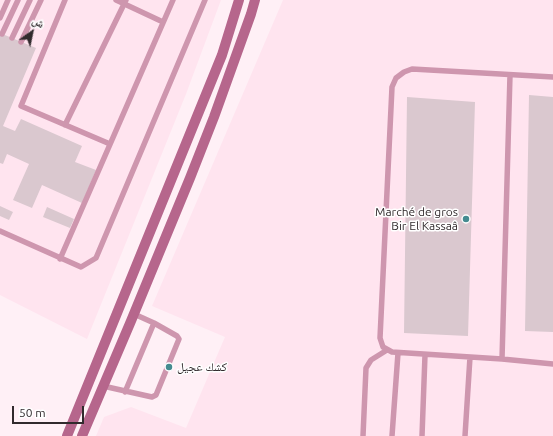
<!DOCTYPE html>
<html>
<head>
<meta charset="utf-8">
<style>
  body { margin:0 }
  #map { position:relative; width:553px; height:436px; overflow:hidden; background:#fff0f6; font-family:Ubuntu,"Noto Naskh Arabic",sans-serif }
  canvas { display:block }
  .north { position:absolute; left:12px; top:12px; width:40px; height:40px; -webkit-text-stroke:3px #fff; paint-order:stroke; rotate:33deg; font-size:11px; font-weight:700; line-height:16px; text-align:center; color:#312a2d }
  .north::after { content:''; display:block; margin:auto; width:14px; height:18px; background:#312a2d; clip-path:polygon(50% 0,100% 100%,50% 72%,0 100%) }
  .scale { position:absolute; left:12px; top:406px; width:72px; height:18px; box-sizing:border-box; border:2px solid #312a2d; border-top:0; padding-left:5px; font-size:12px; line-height:14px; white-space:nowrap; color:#312a2d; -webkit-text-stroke:3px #fff; paint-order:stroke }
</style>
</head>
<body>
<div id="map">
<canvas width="553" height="436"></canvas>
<div class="north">ش</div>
<div class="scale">50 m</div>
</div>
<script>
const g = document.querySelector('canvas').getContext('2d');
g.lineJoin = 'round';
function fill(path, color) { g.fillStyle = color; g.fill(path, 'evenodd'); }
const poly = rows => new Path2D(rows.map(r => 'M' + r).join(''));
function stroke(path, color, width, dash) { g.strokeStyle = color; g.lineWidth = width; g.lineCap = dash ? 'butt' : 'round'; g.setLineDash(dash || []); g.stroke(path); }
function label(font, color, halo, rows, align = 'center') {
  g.font = font + ' Ubuntu,"Noto Naskh Arabic",sans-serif'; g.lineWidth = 3; g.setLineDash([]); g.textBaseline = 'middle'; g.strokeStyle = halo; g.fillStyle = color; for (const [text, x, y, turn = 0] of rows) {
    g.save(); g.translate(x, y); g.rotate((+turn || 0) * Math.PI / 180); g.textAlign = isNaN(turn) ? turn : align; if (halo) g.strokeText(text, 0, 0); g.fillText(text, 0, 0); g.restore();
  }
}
const built = poly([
  [0,0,221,0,186,94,87,339,0,295],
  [283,0,553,0,553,436,96,436,104,417,131,407,186,428,225,337,152,306]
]);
const building = poly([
  [0,33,36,48,3,126,15,131,21,119,82,146,75,162,96,170,82,203,42,185,32,208,13,200,29,164,7,154,3,164,0,163],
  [529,95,553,97,553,332,525,331],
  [407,97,475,102,468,336,404,333],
  [0,206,13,212,9,220,0,216],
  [47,207,74,219,70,228,43,217]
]);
const lane = poly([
  [65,0,21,106,110,144],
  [116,0,163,22],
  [0,18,8,0],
  [2,34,18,0],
  [12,38,30,0],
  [21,42,41,0],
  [553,77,412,69,404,72,396,78,392,87,380,338,383,347,392,352,502,359,553,364],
  [65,125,126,0],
  [0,231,81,267,96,258,205,0],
  [60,259,173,0],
  [502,359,510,75],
  [103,386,152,397,156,395,179,339,177,336,154,323,134,314],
  [125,392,154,323],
  [363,436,366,368,371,360,387,350],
  [392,436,398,353],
  [422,436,425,355],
  [465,436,470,357]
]);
const secondary = poly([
  [67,436,222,55,239,0],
  [82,436,131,321,190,178,214,117,251,14,255,0]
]);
const markers = [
  [466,219,4,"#448b90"],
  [169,367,4,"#448b90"]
];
const poiNames = [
  ["Marché de gros",458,212],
  ["Bir El Kassaâ",458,226],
  ["كشك عجيل",177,367,"left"]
];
fill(built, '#ffe4ef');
fill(building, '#dac8cf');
stroke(lane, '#ce96ae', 5.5);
stroke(secondary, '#b6668c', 10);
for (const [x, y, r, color] of markers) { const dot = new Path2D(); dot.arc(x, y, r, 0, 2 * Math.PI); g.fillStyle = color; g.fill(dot); stroke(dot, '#fff', 1.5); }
label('12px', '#312a2d', '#fff', poiNames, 'right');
</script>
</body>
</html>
